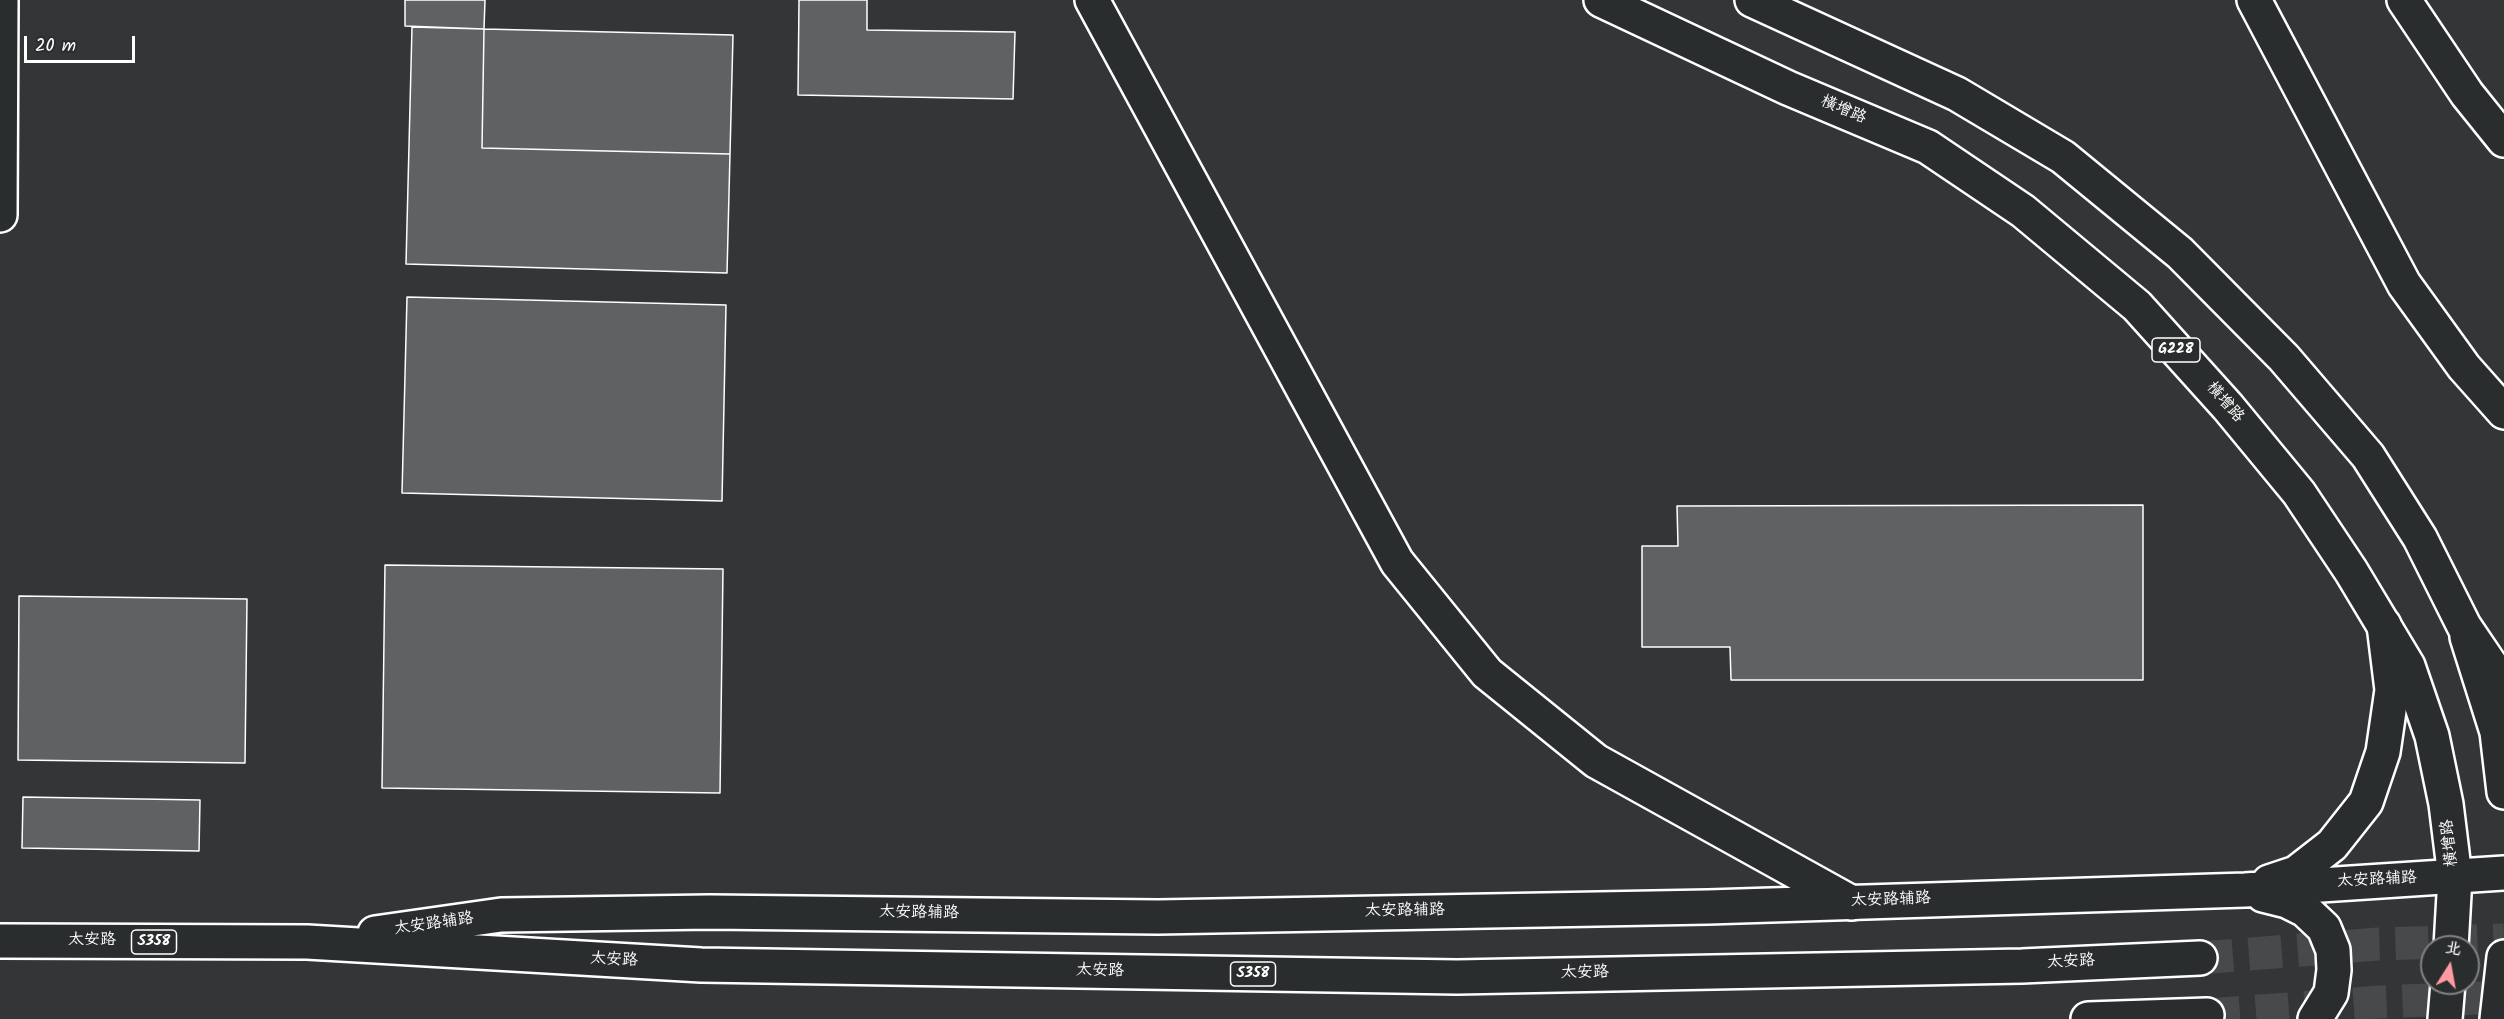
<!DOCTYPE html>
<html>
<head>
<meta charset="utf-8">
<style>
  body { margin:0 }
  #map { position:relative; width:2504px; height:1019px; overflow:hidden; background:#333536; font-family:Kalam,"LXGW WenKai TC",sans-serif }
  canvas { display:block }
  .north { position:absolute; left:2420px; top:935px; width:60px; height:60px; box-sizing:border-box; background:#2a2d2e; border:2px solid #7f8182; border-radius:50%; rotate:11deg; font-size:16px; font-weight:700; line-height:24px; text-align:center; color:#fff }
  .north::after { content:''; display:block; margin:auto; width:21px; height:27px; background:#ff9aa2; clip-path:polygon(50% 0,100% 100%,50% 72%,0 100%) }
  .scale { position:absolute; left:24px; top:36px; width:111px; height:27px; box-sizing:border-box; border:3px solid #fff; border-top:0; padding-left:8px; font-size:18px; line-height:21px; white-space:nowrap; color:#fff; -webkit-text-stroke:4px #2a2d2e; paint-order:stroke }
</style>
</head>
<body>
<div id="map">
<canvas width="2504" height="1019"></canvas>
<div class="north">北</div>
<div class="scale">20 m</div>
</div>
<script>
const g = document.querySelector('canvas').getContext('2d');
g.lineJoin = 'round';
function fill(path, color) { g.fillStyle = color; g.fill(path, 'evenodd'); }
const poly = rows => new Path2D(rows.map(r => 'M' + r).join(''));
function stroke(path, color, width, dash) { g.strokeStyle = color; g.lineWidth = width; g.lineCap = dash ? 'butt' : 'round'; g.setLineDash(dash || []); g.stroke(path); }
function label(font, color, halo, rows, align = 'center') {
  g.font = font + ' Kalam,"LXGW WenKai TC",sans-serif'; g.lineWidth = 5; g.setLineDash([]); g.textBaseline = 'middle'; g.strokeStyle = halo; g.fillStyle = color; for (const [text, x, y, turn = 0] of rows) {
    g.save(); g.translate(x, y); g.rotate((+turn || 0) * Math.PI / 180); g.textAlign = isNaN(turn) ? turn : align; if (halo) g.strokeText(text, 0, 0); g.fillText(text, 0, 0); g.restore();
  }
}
const building = poly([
  [405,0,485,0,484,29,405,26,405,0],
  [799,0,867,0,867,30,1015,32,1013,99,798,95,799,0],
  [412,27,484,29,482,148,730,154,727,273,406,264,412,27],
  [484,29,733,35,730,154,482,148,484,29],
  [407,297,726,305,722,501,402,493,407,297],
  [2143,505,2143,680,1731,680,1730,647,1642,647,1642,546,1678,546,1677,506,2143,505],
  [385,565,723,569,720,793,382,788,385,565],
  [19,596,247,599,245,763,18,760,19,596],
  [23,797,200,800,199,851,22,848,23,797]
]);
const majorTunnel = poly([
  [2200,958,2378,944,2504,940],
  [2207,1015,2380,1002,2504,997]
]);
const minor = poly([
  [1092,0,1397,562,1487,673,1596,761,1852,903],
  [0,215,1,0]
]);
const major = poly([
  [2467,637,2497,732,2504,792],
  [2269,882,2296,873,2332,845,2366,802,2383,752,2392,690,2384,625],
  [2263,895,2287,901,2305,910,2324,928,2333,950,2334,970,2331,993,2315,1019],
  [375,933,501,915,710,912,1158,917,1708,907,2245,890,2504,873],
  [0,941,307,942,701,965,1457,977,2022,966,2200,958],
  [2088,1019,2207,1015],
  [2497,1019,2504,957]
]);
const highway = poly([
  [1601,0,1788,88,1928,147,2023,211,2137,306,2228,407,2299,493,2351,571,2408,666,2432,736,2446,804,2455,877,2451,947],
  [1752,0,1957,94,2063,157,2180,253,2284,358,2368,456,2420,538,2464,626,2504,685],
  [2254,0,2404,284,2464,367,2504,412],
  [2404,0,2467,94,2504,140],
  [2445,1019,2448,983]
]);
const shields = [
  [2176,350,48],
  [154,942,45],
  [1253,974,45]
];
const shieldNames = [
  ["G228",2176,350],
  ["S358",154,942],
  ["S358",1253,974]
];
const streetNames = [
  ["横增路",1843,111,23],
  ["横增路",2224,403,49],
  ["横增路",2451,843,-96],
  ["太安路辅路",2377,881,-3],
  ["太安路辅路",1891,901,-2],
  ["太安路辅路",1405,912,-1],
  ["太安路辅路",919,914,1],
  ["太安路辅路",434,925,-8],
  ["太安路",92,941],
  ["太安路",614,961,3],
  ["太安路",2071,963,-3],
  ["太安路",1100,972,1],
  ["太安路",1585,974,-1]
];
fill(building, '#5f6162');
stroke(building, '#fff', 1.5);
stroke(majorTunnel, '#47494a', 33, [33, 16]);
stroke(minor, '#fff', 38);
stroke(major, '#fff', 38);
stroke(highway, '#fff', 38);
stroke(minor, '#2a2d2e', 33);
stroke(major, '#2a2d2e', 33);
stroke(highway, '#2a2d2e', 33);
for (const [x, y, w] of shields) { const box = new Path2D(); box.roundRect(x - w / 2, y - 12, w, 24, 4.5); g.fillStyle = '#2a2d2e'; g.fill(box); stroke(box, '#fff', 1.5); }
label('bold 15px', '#fff', null, shieldNames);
label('16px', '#fff', '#2a2d2e', streetNames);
</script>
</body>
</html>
